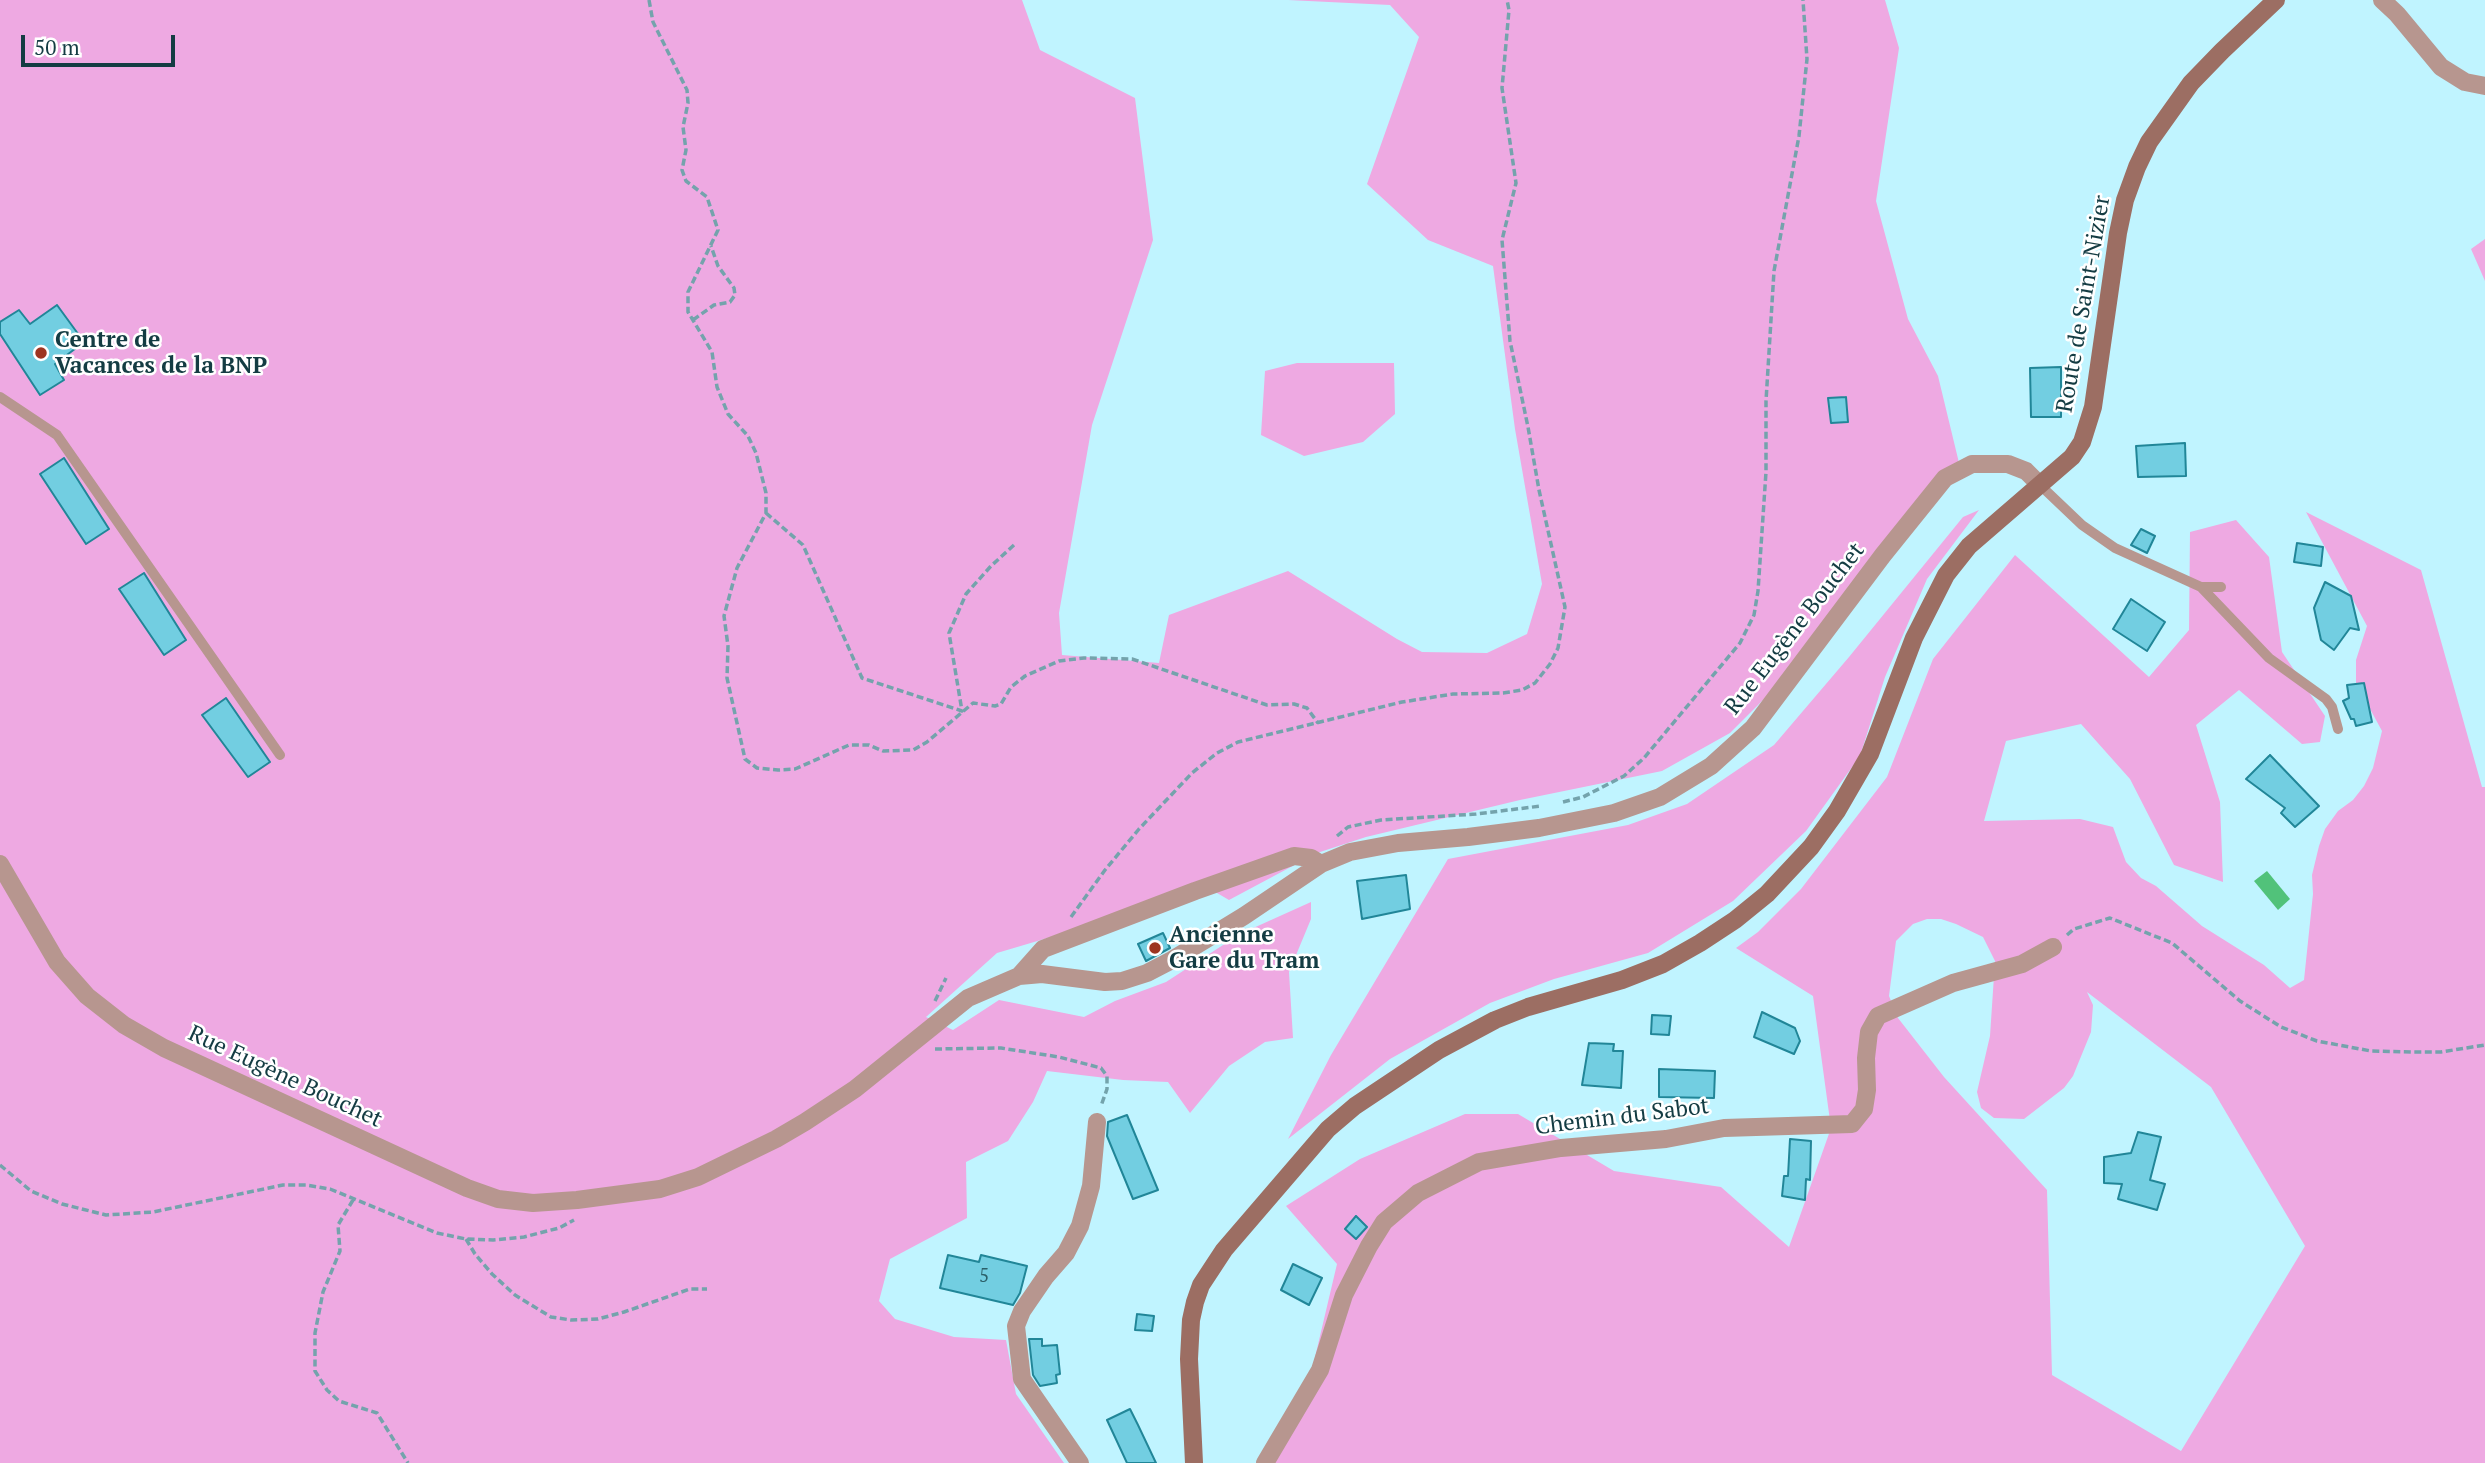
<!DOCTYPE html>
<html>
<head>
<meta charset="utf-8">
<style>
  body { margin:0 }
  #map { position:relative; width:2485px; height:1463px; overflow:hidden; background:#c0f4ff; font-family:"PT Serif",serif }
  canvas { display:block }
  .scale { position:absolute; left:21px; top:35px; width:154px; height:32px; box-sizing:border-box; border:4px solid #143c43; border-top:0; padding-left:9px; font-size:21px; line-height:24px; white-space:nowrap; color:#143c43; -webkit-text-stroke:5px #fff; paint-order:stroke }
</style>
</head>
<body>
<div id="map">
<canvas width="2485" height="1463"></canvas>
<div class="scale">50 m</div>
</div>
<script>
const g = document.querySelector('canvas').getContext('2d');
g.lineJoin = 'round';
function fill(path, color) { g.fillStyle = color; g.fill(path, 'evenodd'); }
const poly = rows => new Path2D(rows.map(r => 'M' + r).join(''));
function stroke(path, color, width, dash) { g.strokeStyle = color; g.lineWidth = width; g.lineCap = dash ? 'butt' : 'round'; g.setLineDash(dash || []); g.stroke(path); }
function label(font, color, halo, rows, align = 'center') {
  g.font = font + ' "PT Serif",serif'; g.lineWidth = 5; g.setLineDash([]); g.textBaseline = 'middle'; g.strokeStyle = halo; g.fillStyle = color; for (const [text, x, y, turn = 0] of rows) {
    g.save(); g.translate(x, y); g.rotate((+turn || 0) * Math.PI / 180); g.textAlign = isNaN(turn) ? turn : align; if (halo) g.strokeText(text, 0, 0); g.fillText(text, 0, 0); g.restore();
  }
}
const green = poly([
  [0,0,1022,0,1040,50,1135,98,1153,240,1092,425,1059,613,1062,655,1159,663,1169,615,1288,571,1397,639,1422,652,1487,653,1527,634,1542,584,1515,429,1493,266,1428,240,1367,184,1419,37,1390,5,1288,0,1885,0,1899,48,1876,201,1908,319,1938,376,1960,467,1808,655,1730,733,1662,771,1520,800,1366,837,1317,853,1229,900,1200,883,1061,934,997,953,926,1017,953,1030,999,1000,1084,1017,1115,1001,1166,982,1240,934,1311,902,1311,919,1289,972,1293,1038,1265,1042,1229,1066,1190,1113,1168,1082,1123,1080,1047,1071,1033,1102,1008,1141,966,1162,967,1218,890,1259,879,1301,895,1319,954,1337,1006,1340,1016,1394,1064,1463,0,1463],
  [2485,239,2485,281,2471,249],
  [1297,363,1394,363,1395,414,1363,442,1304,456,1261,435,1265,371],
  [1979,510,1927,579,1885,677,1860,756,1806,831,1733,901,1648,953,1554,979,1490,1003,1390,1059,1288,1139,1331,1055,1448,859,1628,825,1687,804,1774,745,1849,657,1963,517],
  [2306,512,2421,570,2482,787,2485,787,2485,1463,1260,1463,1312,1370,1337,1264,1286,1206,1360,1159,1465,1114,1518,1114,1614,1171,1721,1187,1789,1247,1831,1128,1813,996,1736,948,1758,932,1801,889,1887,777,1933,659,2015,555,2149,677,2189,630,2190,532,2236,520,2269,557,2282,652,2325,716,2320,742,2302,744,2239,690,2196,725,2220,802,2223,882,2174,865,2130,779,2081,724,2006,741,1984,821,2080,819,2113,827,2126,862,2141,878,2156,886,2202,926,2264,965,2290,988,2304,980,2313,894,2312,875,2319,846,2325,829,2338,811,2353,800,2364,786,2373,768,2382,731,2356,683,2356,660,2367,626],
  [1927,919,1941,919,1956,924,1983,937,1995,961,1990,1036,1977,1092,1981,1108,1994,1118,2024,1119,2064,1088,2073,1076,2091,1032,2093,1005,2087,992,2211,1087,2305,1246,2181,1451,2052,1375,2047,1190,1944,1077,1898,1018,1889,996,1896,941,1913,924]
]);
const water = poly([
  [2267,871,2290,899,2278,910,2254,881]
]);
const building = poly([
  [57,305,84,342,55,364,64,380,40,395,0,334,0,322,19,310,30,324,57,305],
  [2061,367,2061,417,2031,417,2030,368,2061,367],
  [1846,397,1848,422,1831,423,1828,398,1846,397],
  [2185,443,2186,476,2138,477,2136,446,2185,443],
  [64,458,109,529,86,544,40,474,64,458],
  [2141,529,2155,536,2147,553,2131,545,2141,529],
  [2297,543,2323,547,2321,566,2294,562,2297,543],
  [144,573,186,640,164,655,119,589,144,573],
  [2325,582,2351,596,2359,630,2350,628,2334,650,2321,640,2314,608,2325,582],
  [2131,599,2165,622,2147,651,2113,629,2131,599],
  [2364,683,2372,722,2356,726,2354,719,2351,719,2343,701,2349,698,2347,685,2364,683],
  [226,698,270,762,248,777,202,715,226,698],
  [2270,755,2319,806,2295,827,2281,813,2285,808,2246,779,2270,755],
  [1406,875,1410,909,1362,919,1357,881,1406,875],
  [1163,933,1170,948,1146,961,1138,944,1163,933],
  [1762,1012,1795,1028,1800,1041,1794,1054,1754,1037,1762,1012],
  [1652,1015,1671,1016,1669,1035,1651,1034,1652,1015],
  [1589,1043,1614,1044,1613,1051,1623,1051,1621,1088,1582,1085,1589,1043],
  [1659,1069,1715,1071,1714,1098,1659,1097,1659,1069],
  [1127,1115,1158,1190,1133,1199,1107,1136,1108,1122,1127,1115],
  [2138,1132,2161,1137,2150,1180,2165,1184,2157,1210,2118,1199,2122,1184,2104,1183,2104,1157,2131,1153,2138,1132],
  [1790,1139,1811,1141,1810,1180,1806,1179,1805,1200,1782,1196,1784,1176,1788,1176,1790,1139],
  [1356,1216,1367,1227,1356,1239,1345,1229,1356,1216],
  [948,1255,979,1262,981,1255,1027,1266,1020,1293,1013,1305,940,1288,948,1255],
  [1293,1264,1322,1278,1309,1305,1281,1290,1293,1264],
  [1137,1314,1154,1316,1152,1331,1135,1330,1137,1314],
  [1029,1339,1042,1339,1042,1346,1057,1345,1060,1374,1056,1375,1057,1383,1040,1386,1033,1375,1029,1339],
  [1130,1409,1138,1425,1156,1463,1127,1463,1107,1420,1130,1409]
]);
const path = poly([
  [649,0,653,22,687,90,688,103,683,127,686,150,682,170,686,181,707,197,718,230,688,292,688,312,712,352,717,387,728,414,748,436,756,453,766,493,766,513,737,568,724,616,728,646,727,678,745,759,757,768,778,770,795,769,849,745,869,745,883,751,913,750,927,742,973,703,995,706,1001,704,1011,687,1025,676,1059,661,1084,658,1132,659,1267,705,1294,704,1307,708,1318,723],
  [693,320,714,305,730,302,735,295,734,288,718,266,711,246],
  [766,513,803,545,862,678,962,711,949,633,966,594,991,566,1014,545],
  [1563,802,1583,797,1624,776,1644,758,1740,643,1754,615,1758,591,1766,472,1766,401,1774,271,1799,136,1807,59,1803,0],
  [1337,836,1348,827,1381,820,1476,814,1541,806],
  [1071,917,1105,870,1139,829,1192,773,1217,753,1238,742,1402,702,1453,694,1503,693,1522,690,1535,683,1550,664,1558,648,1565,607,1539,490,1528,427,1510,341,1502,240,1516,183,1502,88,1509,10,1507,0],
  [2067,935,2074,929,2110,918,2172,943,2240,1001,2281,1027,2317,1041,2371,1051,2412,1052,2441,1052,2485,1045],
  [935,1001,946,978],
  [935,1049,1001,1048,1059,1057,1101,1068,1107,1076,1107,1089,1101,1106],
  [0,1165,31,1191,62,1204,106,1215,153,1212,283,1185,306,1185,330,1189,437,1233,466,1239,493,1240,524,1237,559,1228,574,1220],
  [353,1200,338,1225,340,1251,323,1292,315,1333,315,1371,327,1390,339,1401,377,1413,408,1463],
  [466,1239,475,1254,492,1274,515,1295,551,1317,571,1320,598,1319,624,1312,690,1289,707,1289]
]);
const lane = poly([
  [0,397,57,435,280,755],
  [2040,485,2082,525,2115,548,2201,587,2221,587],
  [2201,587,2269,658,2326,699,2332,707,2338,729]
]);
const street = poly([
  [2382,0,2397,14,2441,67,2465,82,2485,86],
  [0,864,57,962,87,996,124,1025,164,1048,467,1188,498,1199,533,1203,577,1200,660,1189,698,1177,776,1139,805,1122,855,1089,968,998,1019,976,1042,974,1105,982,1122,981,1147,973,1172,960,1244,916,1321,864,1350,852,1398,843,1468,837,1539,828,1614,813,1660,797,1711,766,1753,728,1883,555,1945,478,1972,464,2008,464,2026,471,2040,485],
  [1019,976,1043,949,1195,891,1294,856,1311,858,1321,864],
  [1080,1463,1022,1379,1016,1326,1022,1311,1046,1276,1066,1253,1080,1226,1091,1186,1097,1122],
  [1265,1463,1320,1370,1344,1295,1369,1246,1384,1222,1418,1193,1479,1162,1561,1148,1666,1139,1724,1128,1852,1124,1864,1109,1867,1090,1866,1058,1869,1032,1878,1016,1953,983,2022,964,2053,947]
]);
const secondary = poly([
  [1194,1463,1189,1359,1191,1320,1195,1302,1201,1285,1224,1250,1328,1129,1355,1106,1439,1050,1495,1020,1528,1007,1622,980,1663,964,1700,943,1735,920,1767,894,1811,847,1837,811,1870,754,1914,638,1946,575,1969,546,2072,457,2082,442,2093,407,2118,233,2125,200,2137,167,2149,142,2191,83,2222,51,2276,0]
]);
const markers = [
  [41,353,7,"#9d3420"],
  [1155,948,7,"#9d3420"]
];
const numberNames = [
  ["5",984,1277]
];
const streetNames = [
  ["Route de Saint-Nizier",2084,304,-80],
  ["Rue Eugène Bouchet",1795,629,-52],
  ["Rue Eugène Bouchet",285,1077,25],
  ["Chemin du Sabot",1622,1117,-7]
];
const poiNames = [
  ["Centre de",55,340],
  ["Vacances de la BNP",55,366],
  ["Ancienne",1169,935],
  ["Gare du Tram",1169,961]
];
fill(green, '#eea9e2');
fill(water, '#51c27a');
fill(building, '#72cee1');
stroke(building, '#218698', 2);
stroke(path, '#74a3ac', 3.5, [7, 3.5]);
stroke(lane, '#b7968f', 10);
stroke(street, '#b7968f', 18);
stroke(secondary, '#9c6e63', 18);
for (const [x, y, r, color] of markers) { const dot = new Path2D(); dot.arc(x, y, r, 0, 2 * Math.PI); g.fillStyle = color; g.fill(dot); stroke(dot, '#fff', 2.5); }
label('19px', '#2c606a', null, numberNames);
label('23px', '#143c43', '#fff', streetNames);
label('bold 23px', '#143c43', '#fff', poiNames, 'left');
</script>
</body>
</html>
